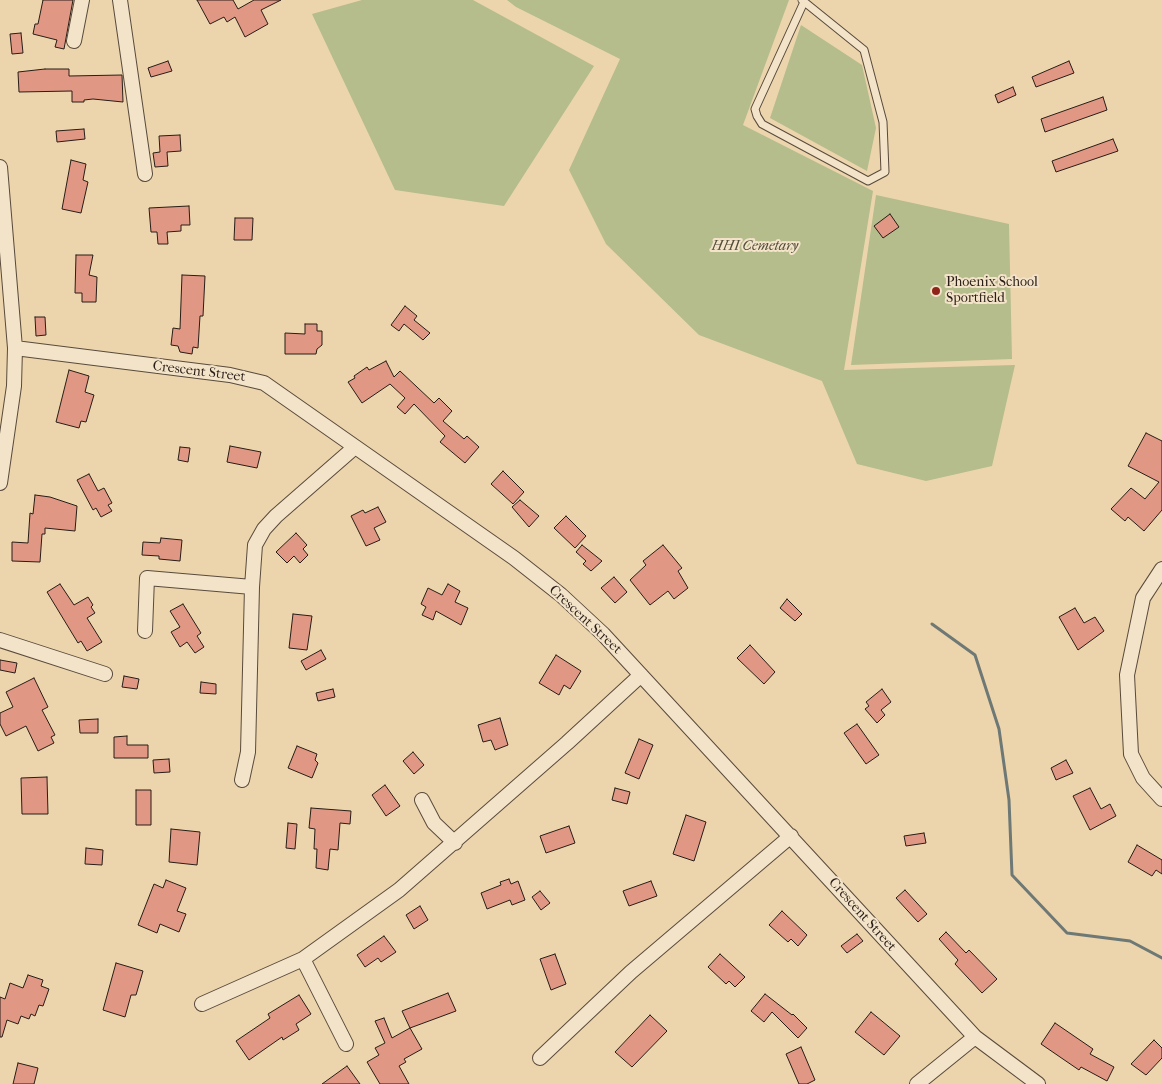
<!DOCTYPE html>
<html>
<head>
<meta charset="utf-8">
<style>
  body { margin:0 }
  canvas { display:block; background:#ecd4ac }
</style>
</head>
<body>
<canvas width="1162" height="1084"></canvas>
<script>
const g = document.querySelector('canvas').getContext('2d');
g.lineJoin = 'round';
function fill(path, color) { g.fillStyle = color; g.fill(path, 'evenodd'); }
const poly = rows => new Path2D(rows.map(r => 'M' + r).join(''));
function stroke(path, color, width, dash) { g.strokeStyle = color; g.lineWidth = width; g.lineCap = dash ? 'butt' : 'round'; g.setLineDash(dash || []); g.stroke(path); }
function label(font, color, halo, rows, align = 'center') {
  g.font = font + ' "IM FELL French Canon",serif'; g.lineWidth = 4; g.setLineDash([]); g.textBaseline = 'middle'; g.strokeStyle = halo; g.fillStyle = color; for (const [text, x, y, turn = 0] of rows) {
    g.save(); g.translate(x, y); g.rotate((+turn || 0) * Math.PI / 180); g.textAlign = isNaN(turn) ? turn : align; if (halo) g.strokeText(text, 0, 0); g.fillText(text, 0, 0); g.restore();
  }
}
const green = poly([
  [362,0,473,0,594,66,504,206,395,190,312,14],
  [507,0,789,0,743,125,873,191,844,370,1015,365,992,466,926,481,857,464,822,381,699,335,606,244,569,170,620,59,516,7],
  [801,25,862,65,876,128,867,171,770,118],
  [876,195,1009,224,1012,359,851,365]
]);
const stream = poly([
  [932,624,975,655,999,729,1009,800,1012,875,1067,933,1130,941,1162,958]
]);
const building = poly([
  [43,0,73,0,64,49,55,47,57,40,33,34,35,24,38,24,43,0],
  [197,0,233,0,238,9,254,0,281,0,261,10,268,24,245,37,235,17,227,22,224,17,210,24,197,0],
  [21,33,23,53,12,54,10,34,21,33],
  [168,61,172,71,151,77,148,68,168,61],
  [1069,61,1074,73,1036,87,1032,77,1069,61],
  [45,69,69,69,69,76,122,75,123,102,93,99,84,100,84,102,72,102,72,91,19,92,18,72,45,69],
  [1013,87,1016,95,998,103,995,95,1013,87],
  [1103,97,1107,110,1045,132,1041,119,1103,97],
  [84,129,85,139,57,142,56,131,84,129],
  [180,135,181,151,167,152,168,166,155,167,153,153,160,152,159,136,180,135],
  [1113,139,1118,151,1056,172,1052,161,1113,139],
  [71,160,86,164,83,180,88,182,81,213,62,209,71,160],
  [189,206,190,225,181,225,181,231,167,232,168,244,158,244,157,232,151,232,149,208,189,206],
  [890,214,899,227,883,238,874,226,890,214],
  [235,218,253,218,252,240,234,240,235,218],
  [76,255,93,255,89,275,97,277,96,302,82,302,82,293,75,293,76,255],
  [182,275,205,276,203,316,200,316,198,348,193,347,192,354,180,352,178,346,171,345,173,328,180,329,182,275],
  [405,306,417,316,414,320,430,333,423,340,404,324,399,331,391,325,405,306],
  [35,317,45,317,46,335,36,336,35,317],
  [305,324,317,324,317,331,322,331,322,345,317,349,316,354,285,354,285,333,305,334,305,324],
  [386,361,394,377,400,371,434,403,439,398,452,411,443,421,464,439,467,436,479,447,465,463,440,442,445,436,414,404,405,414,397,407,405,398,390,384,362,403,348,382,355,378,354,376,367,367,369,370,386,361],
  [69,370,89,376,85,392,94,395,86,422,81,421,79,428,56,422,69,370],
  [1146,433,1162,441,1162,510,1144,531,1128,517,1125,521,1111,509,1131,488,1145,499,1159,482,1128,466,1146,433],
  [230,446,261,452,257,468,227,462,230,446],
  [180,447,190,448,188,462,178,460,180,447],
  [503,471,524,492,513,504,491,484,503,471],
  [89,474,98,491,104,488,112,503,108,505,112,511,101,517,96,508,93,510,77,480,89,474],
  [35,495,50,497,77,506,75,531,45,528,45,534,42,534,40,562,12,561,12,542,28,543,30,513,33,514,35,495],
  [520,500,539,516,529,527,512,507,520,500],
  [378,507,386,522,374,528,380,540,366,546,351,516,363,510,365,513,378,507],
  [566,516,586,536,575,548,554,528,566,516],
  [296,533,307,545,303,549,308,555,300,563,294,556,287,563,276,552,296,533],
  [161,538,182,540,180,561,159,559,159,556,142,555,143,542,160,543,161,538],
  [582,545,602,561,591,571,583,564,586,561,576,552,582,545],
  [663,545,682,568,678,571,688,588,674,599,668,591,650,605,630,580,646,565,643,561,663,545],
  [614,577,627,592,615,603,601,588,614,577],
  [60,584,74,605,88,597,93,605,91,607,95,613,87,618,102,642,87,651,81,641,78,643,47,592,60,584],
  [448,584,460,591,455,602,468,608,461,625,436,611,433,620,422,615,426,607,421,604,428,588,442,595,448,584],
  [787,599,802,614,795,621,780,608,787,599],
  [183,604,201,633,197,636,204,647,195,653,187,642,180,647,171,632,180,627,170,611,183,604],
  [1075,608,1084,623,1095,617,1104,631,1078,650,1059,617,1075,608],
  [293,614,312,616,307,650,289,648,293,614],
  [750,645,775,672,764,684,737,658,750,645],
  [321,650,326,659,306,670,301,661,321,650],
  [556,655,581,671,570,689,564,685,559,695,539,683,556,655],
  [0,660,17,663,15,673,0,670,0,660],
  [124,676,139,679,137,689,122,687,124,676],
  [34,678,48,707,42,710,55,735,51,737,54,743,38,751,26,726,6,736,0,724,0,713,13,707,6,692,34,678],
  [201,682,216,684,216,694,200,693,201,682],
  [333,689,335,697,318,701,316,693,333,689],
  [882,689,891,702,881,710,885,715,877,723,865,709,869,706,866,702,882,689],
  [500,718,508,745,495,750,491,740,483,742,478,725,500,718],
  [98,719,98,733,80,733,79,720,98,719],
  [857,724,879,755,866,764,844,733,857,724],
  [127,736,127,745,148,745,148,758,114,758,114,737,127,736],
  [639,739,653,745,639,779,625,773,639,739],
  [297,746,317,754,315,760,318,763,312,778,288,768,297,746],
  [413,752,424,765,414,774,403,761,413,752],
  [169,759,170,772,154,773,153,760,169,759],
  [1066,760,1073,773,1056,780,1051,768,1066,760],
  [47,777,48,814,22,814,21,778,47,777],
  [385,785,400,806,386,816,372,795,385,785],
  [615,788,630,792,627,804,612,800,615,788],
  [1090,788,1101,809,1110,804,1116,816,1090,830,1073,796,1090,788],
  [136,790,151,790,151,825,136,825,136,790],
  [311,808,351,811,350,824,340,823,338,850,330,849,328,870,316,868,317,849,314,849,315,829,309,828,311,808],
  [686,815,706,822,694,861,673,854,686,815],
  [288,823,297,824,295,849,286,848,288,823],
  [569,826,575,843,546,853,540,836,569,826],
  [171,829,200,832,197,865,169,862,171,829],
  [924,833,926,843,906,846,904,836,924,833],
  [1137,845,1162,860,1162,874,1156,870,1152,876,1128,862,1137,845],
  [86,848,103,850,102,865,85,864,86,848],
  [509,879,511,884,518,881,525,900,512,905,510,900,487,909,481,893,501,885,500,882,509,879],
  [166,880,186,888,177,911,186,914,179,932,160,924,157,933,138,925,154,884,163,888,166,880],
  [651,881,657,896,629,906,623,891,651,881],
  [905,890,927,914,918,922,896,898,905,890],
  [540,891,550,903,541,910,532,897,540,891],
  [420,906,428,920,414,929,406,915,420,906],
  [782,911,807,935,798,946,791,939,788,942,769,925,782,911],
  [946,932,966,953,969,950,997,979,982,993,955,964,958,960,939,939,946,932],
  [857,934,863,941,847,953,841,946,857,934],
  [384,936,396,952,381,962,378,958,365,967,357,955,384,936],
  [555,954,566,984,551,990,540,959,555,954],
  [720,954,745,977,735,987,729,981,726,984,708,967,720,954],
  [116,963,143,971,136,995,131,995,125,1017,103,1010,116,963],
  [28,975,43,980,41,986,49,989,43,1006,39,1005,35,1016,31,1014,29,1019,21,1016,18,1024,7,1020,2,1037,0,1037,0,997,5,999,10,983,23,988,28,975],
  [448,993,456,1011,410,1028,402,1011,448,993],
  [765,994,792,1015,793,1014,807,1028,798,1038,772,1012,764,1022,751,1011,765,994],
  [299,995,311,1014,296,1024,299,1030,283,1040,282,1037,249,1060,236,1041,270,1018,268,1014,299,995],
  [871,1012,900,1036,884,1055,855,1032,871,1012],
  [650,1015,667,1031,632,1067,615,1052,650,1015],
  [384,1018,392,1038,410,1028,422,1049,404,1059,406,1062,399,1066,409,1084,380,1084,367,1062,379,1055,375,1048,385,1043,375,1021,384,1018],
  [1055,1023,1093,1049,1090,1054,1114,1067,1107,1081,1081,1067,1079,1070,1041,1044,1055,1023],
  [1154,1040,1162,1048,1162,1058,1146,1075,1131,1064,1154,1040],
  [801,1047,815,1080,807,1084,799,1084,786,1054,801,1047],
  [18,1063,38,1068,34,1084,13,1084,18,1063],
  [347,1066,360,1084,322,1084,347,1066]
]);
const lane = poly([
  [802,0,864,50,883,122,885,172,868,181,762,124,757,116,755,109,804,2]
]);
const street = poly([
  [120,0,145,174],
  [74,41,82,0],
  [0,167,15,348,14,386,0,483],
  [15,348,230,375,264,383,514,558,561,595,603,634,975,1037,1038,1084],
  [1162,569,1143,598,1127,675,1131,754,1143,778,1162,799],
  [145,631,147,578,252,587],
  [0,640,105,674],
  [242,780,248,752,252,587,255,545,264,529,276,516,355,447],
  [422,800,434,823,455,843],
  [303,959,346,1044],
  [202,1004,303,959,399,890,567,743,641,675],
  [540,1058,631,972,791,836],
  [917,1084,975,1037]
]);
const markers = [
  [936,291,5,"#8f2418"]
];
const parkNames = [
  ["HHI Cemetary",755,247]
];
const poiNames = [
  ["Phoenix School",946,283],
  ["Sportfield",946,299]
];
const streetNames = [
  ["Crescent Street",199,372,7],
  ["Crescent Street",585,620,43],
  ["Crescent Street",862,915,48]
];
fill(green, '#b5bd8c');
stroke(stream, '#6e7975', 3);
fill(building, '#e09784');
stroke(building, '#281d16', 1);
stroke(lane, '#594b3c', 9);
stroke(street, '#594b3c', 16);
stroke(lane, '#f3e3c9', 7);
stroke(street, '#f3e3c9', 14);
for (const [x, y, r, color] of markers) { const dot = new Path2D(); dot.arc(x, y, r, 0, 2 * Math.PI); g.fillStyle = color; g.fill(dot); stroke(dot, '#f3e3c9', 2); }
label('italic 14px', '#524d39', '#f3e3c9', parkNames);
label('14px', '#281d16', '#f3e3c9', poiNames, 'left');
label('14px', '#281d16', '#f3e3c9', streetNames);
</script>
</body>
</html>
